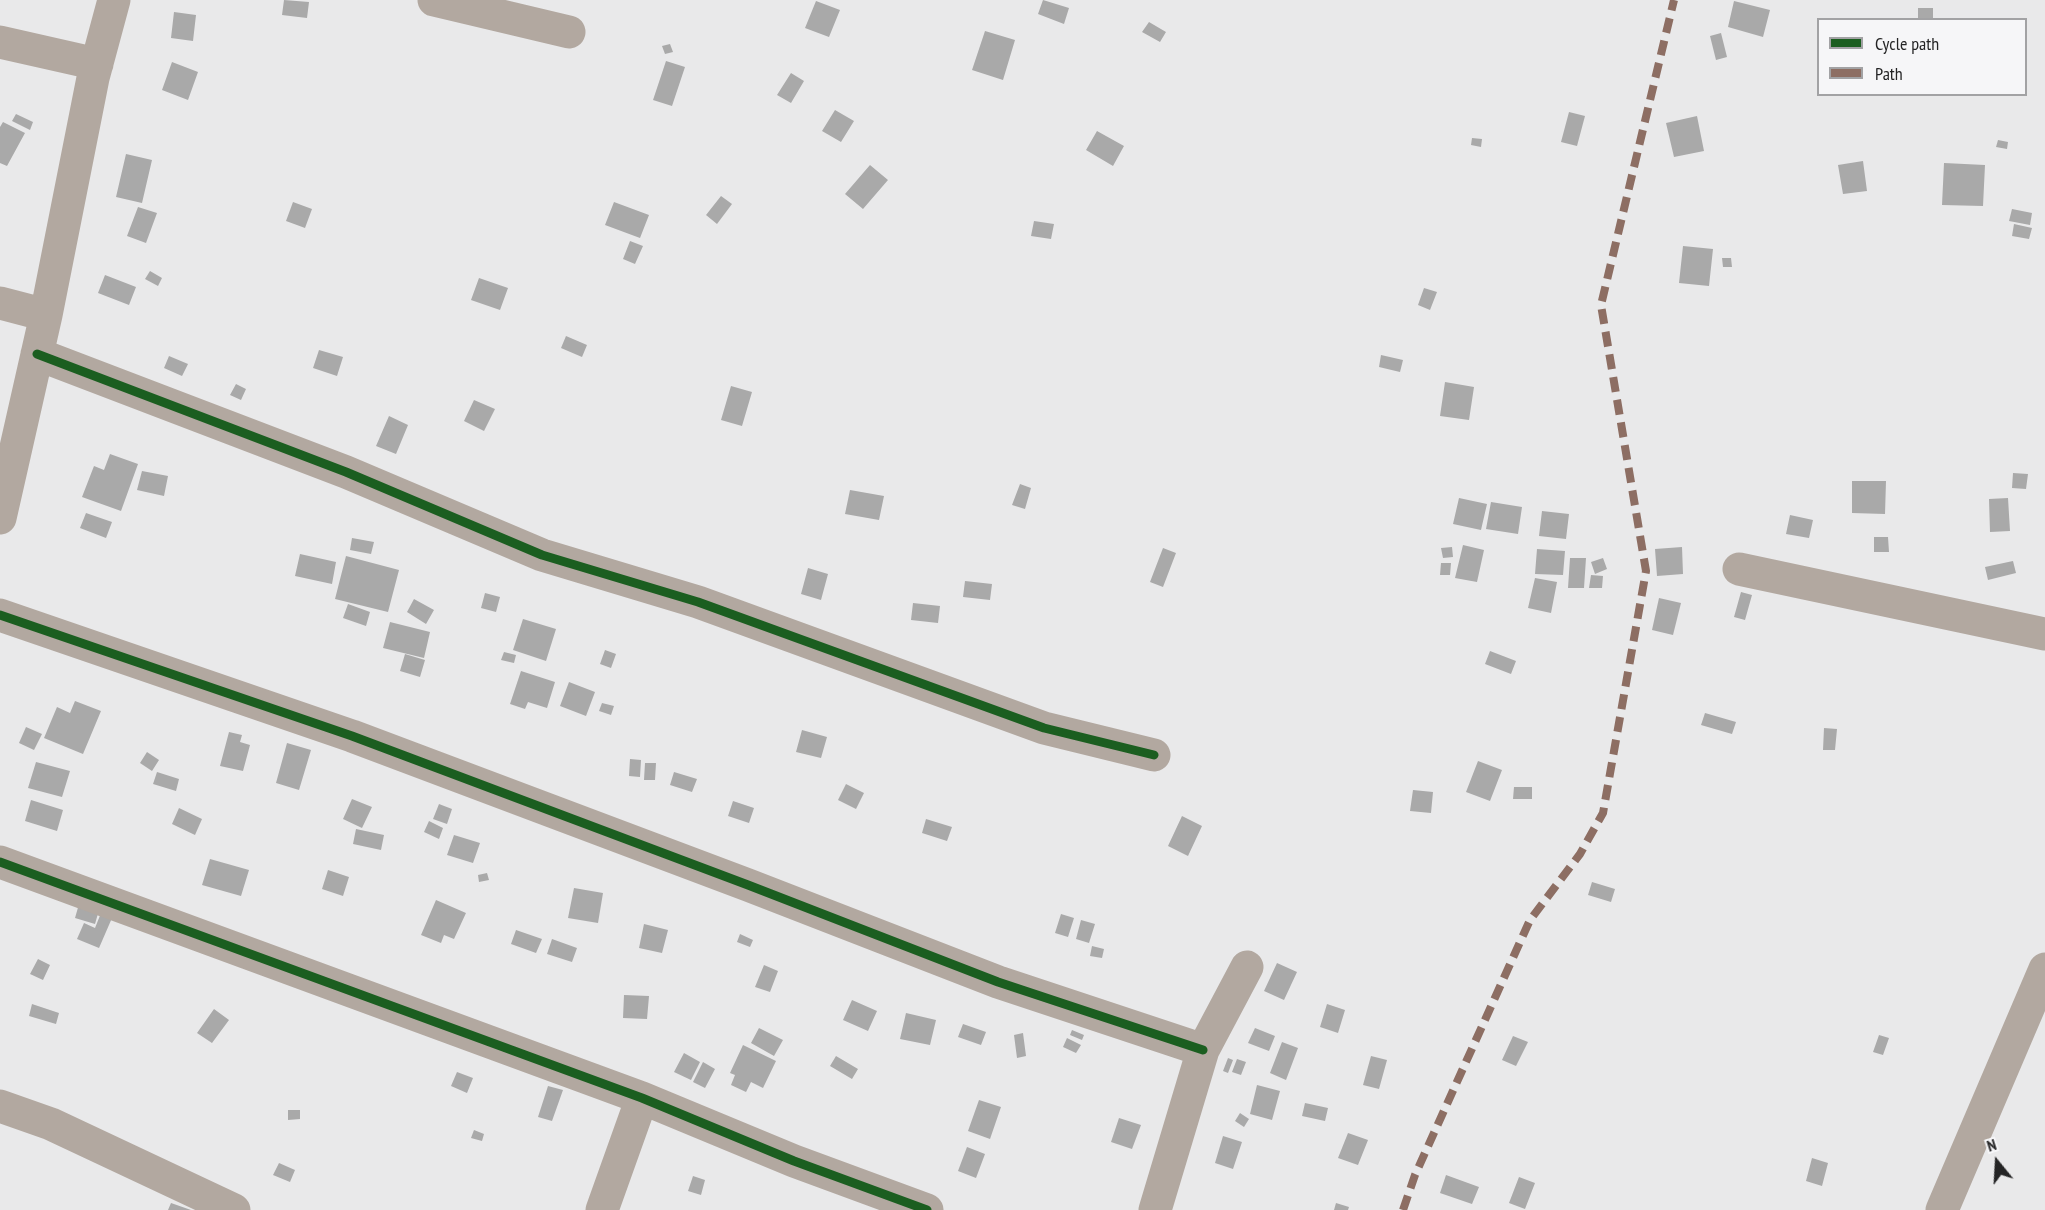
<!DOCTYPE html>
<html>
<head>
<meta charset="utf-8">
<style>
  body { margin:0 }
  #map { position:relative; width:2045px; height:1210px; overflow:hidden; background:#e9e9ea; font-family:"PT Sans Narrow",sans-serif }
  canvas { display:block }
  .legend { position:absolute; left:1817px; top:18px; width:210px; height:78px; box-sizing:border-box; background:#f6f6f8; border:2px solid #a2a2a4; margin:0; padding:8px 10px; list-style:none; font-size:18px; color:#242425 }
  .legend li { display:flex; align-items:center; gap:12px; height:30px }
  .legend b { width:30px; border:2px solid #a2a2a4 }
  .north { position:absolute; left:1967px; top:1132px; width:60px; height:60px; -webkit-text-stroke:4px #f6f6f8; paint-order:stroke; rotate:342deg; font-size:16px; font-weight:700; line-height:24px; text-align:center; color:#242425 }
  .north::after { content:''; display:block; margin:auto; width:21px; height:27px; background:#242425; clip-path:polygon(50% 0,100% 100%,50% 72%,0 100%) }
</style>
</head>
<body>
<div id="map">
<canvas width="2045" height="1210"></canvas>
<ul class="legend">
<li><b style="height:8px;background:#1b5e20"></b>Cycle path</li>
<li><b style="height:8px;background:#8d6e63"></b>Path</li>
</ul>
<div class="north">N</div>
</div>
<script>
const g = document.querySelector('canvas').getContext('2d');
g.lineJoin = 'round';
function fill(path, color) { g.fillStyle = color; g.fill(path, 'evenodd'); }
const poly = rows => new Path2D(rows.map(r => 'M' + r).join(''));
function stroke(path, color, width, dash) { g.strokeStyle = color; g.lineWidth = width; g.lineCap = dash ? 'butt' : 'round'; g.setLineDash(dash || []); g.stroke(path); }
const building = poly([
  [284,0,309,2,307,18,282,15],
  [1043,0,1069,8,1064,24,1038,14],
  [816,1,840,10,829,37,805,28],
  [1734,1,1770,10,1763,37,1728,27],
  [1918,8,1933,8,1933,20,1918,20],
  [174,12,196,15,193,41,171,38],
  [1149,22,1166,32,1160,42,1142,32],
  [985,31,1015,40,1003,80,972,70],
  [1721,33,1727,57,1716,60,1710,36],
  [670,44,673,52,665,54,662,46],
  [666,61,685,67,672,106,653,100],
  [172,62,198,72,188,100,162,90],
  [791,73,804,81,791,103,777,95],
  [835,110,854,121,841,142,822,131],
  [1569,112,1585,116,1577,146,1561,142],
  [16,114,33,122,30,130,12,121],
  [1697,116,1704,151,1674,157,1666,123],
  [3,122,25,133,7,166,0,163,0,127],
  [1097,131,1124,146,1113,166,1086,150],
  [1472,138,1482,139,1481,147,1471,145],
  [1998,140,2008,142,2007,149,1996,147],
  [126,154,152,160,142,203,116,197],
  [1863,161,1867,191,1843,194,1838,165],
  [1944,163,1985,165,1983,206,1942,205],
  [870,165,888,180,863,209,845,194],
  [721,196,732,204,717,224,706,215],
  [293,202,312,209,305,228,286,221],
  [614,202,649,215,640,238,605,225],
  [138,207,157,213,146,243,127,236],
  [2012,209,2032,213,2030,225,2009,221],
  [1034,221,1054,224,1051,239,1031,236],
  [2014,224,2032,228,2029,239,2012,236],
  [630,241,643,246,635,264,623,259],
  [1683,246,1713,249,1709,286,1679,283],
  [1722,258,1731,258,1732,267,1723,267],
  [150,271,162,278,158,286,145,279],
  [105,275,136,287,129,305,98,293],
  [479,278,508,288,500,310,471,300],
  [1424,288,1437,292,1430,310,1418,305],
  [566,336,587,345,582,357,561,348],
  [319,350,343,357,337,376,313,368],
  [1381,355,1403,360,1400,372,1379,367],
  [169,356,188,364,182,376,164,368],
  [1445,382,1474,387,1469,420,1440,416],
  [236,384,246,389,241,400,230,395],
  [731,386,752,392,742,426,721,420],
  [474,400,495,409,484,431,464,421],
  [389,416,408,425,396,454,376,446],
  [110,454,138,464,121,511,82,497,94,466,104,470],
  [142,471,168,476,164,496,137,490],
  [2013,473,2028,474,2026,489,2012,488],
  [1852,481,1886,481,1885,514,1852,513],
  [1020,484,1031,488,1025,509,1012,505],
  [850,490,884,496,879,520,845,514],
  [1459,498,1487,504,1481,530,1453,524],
  [2008,498,2010,531,1990,532,1989,499],
  [1491,502,1522,507,1518,534,1486,529],
  [1542,511,1569,514,1566,539,1539,536],
  [86,513,112,522,106,538,80,528],
  [1790,515,1813,520,1809,538,1786,534],
  [1874,537,1888,537,1889,552,1874,552],
  [352,538,374,542,371,554,350,550],
  [1463,545,1484,550,1477,582,1455,578],
  [1452,547,1453,557,1443,558,1441,548],
  [1682,547,1683,574,1657,576,1655,549],
  [1163,548,1176,553,1163,587,1150,582],
  [1537,549,1565,551,1563,575,1535,574],
  [300,554,336,562,332,584,295,576],
  [346,556,399,570,388,612,335,599],
  [1570,558,1586,558,1584,588,1568,588],
  [1603,558,1607,569,1595,574,1591,562],
  [2013,561,2016,573,1988,580,1985,567],
  [1441,563,1451,563,1450,575,1440,575],
  [808,568,828,574,821,600,801,594],
  [1591,575,1603,576,1602,588,1589,588],
  [1535,578,1557,582,1551,613,1528,608],
  [965,581,992,584,990,600,963,597],
  [1741,592,1752,595,1745,620,1734,617],
  [485,593,500,597,496,612,481,608],
  [1659,598,1681,603,1673,635,1652,630],
  [414,599,434,610,426,624,407,612],
  [913,603,940,606,938,623,911,620],
  [348,604,370,612,366,626,343,618],
  [523,619,556,629,546,661,513,650],
  [390,622,430,632,424,658,383,648],
  [605,650,616,654,611,668,600,664],
  [1490,651,1516,661,1511,674,1485,664],
  [504,652,516,655,514,663,501,660],
  [405,654,425,660,420,677,400,671],
  [521,671,555,682,547,708,528,702,525,709,510,704],
  [569,682,595,692,586,716,560,706],
  [75,701,101,711,83,754,44,738,57,707,70,713],
  [602,703,614,706,611,715,599,711],
  [1705,713,1736,722,1732,734,1701,725],
  [26,727,42,734,34,750,19,743],
  [1824,728,1837,729,1835,750,1823,750],
  [802,730,827,737,821,758,796,752],
  [229,732,242,735,240,742,250,745,243,771,220,766],
  [287,743,311,750,299,790,276,783],
  [147,752,159,760,152,771,140,763],
  [630,759,641,760,640,777,629,776],
  [1478,761,1502,770,1490,801,1466,792],
  [36,762,70,771,62,797,28,788],
  [645,763,656,763,655,780,644,780],
  [157,772,179,779,176,791,153,784],
  [674,772,697,779,692,792,670,785],
  [846,784,864,793,856,809,838,800],
  [1514,787,1532,787,1532,799,1513,799],
  [1413,790,1433,792,1431,813,1410,811],
  [352,799,372,807,362,828,343,819],
  [31,800,63,810,57,831,25,821],
  [733,801,754,808,749,823,728,816],
  [439,804,452,809,447,824,433,819],
  [179,808,202,819,195,835,172,824],
  [1182,816,1202,826,1188,856,1168,846],
  [926,819,952,827,947,841,922,833],
  [429,821,443,828,439,839,424,832],
  [356,829,384,835,381,850,353,844],
  [454,835,480,843,473,863,447,855],
  [210,859,249,870,241,896,202,885],
  [328,870,349,877,343,896,322,889],
  [487,873,489,880,479,882,478,875],
  [1592,882,1615,889,1611,902,1588,895],
  [574,888,603,893,598,923,568,918],
  [81,897,101,903,95,924,75,918],
  [436,900,466,913,454,939,444,935,441,943,421,935],
  [101,913,112,918,99,948,77,939,84,923,95,928],
  [1061,914,1074,918,1068,937,1055,933],
  [1081,920,1095,924,1089,943,1076,939],
  [644,924,668,930,662,953,639,948],
  [516,930,542,939,536,953,511,944],
  [740,934,753,940,750,947,737,942],
  [552,939,577,948,572,962,547,954],
  [1092,946,1104,949,1102,958,1090,956],
  [38,959,50,965,43,980,30,974],
  [1277,963,1297,972,1284,1000,1264,991],
  [764,965,778,971,770,992,755,987],
  [624,995,649,996,647,1019,623,1018],
  [852,1000,877,1011,868,1031,843,1020],
  [32,1004,59,1013,56,1024,29,1016],
  [1327,1004,1345,1010,1338,1033,1320,1027],
  [214,1009,229,1020,212,1043,197,1033],
  [906,1013,936,1020,930,1045,900,1039],
  [963,1024,986,1032,981,1045,958,1037],
  [759,1028,783,1040,774,1056,751,1043],
  [1255,1028,1275,1036,1269,1051,1248,1043],
  [1072,1030,1084,1035,1082,1040,1070,1035],
  [1023,1033,1026,1056,1017,1058,1014,1035],
  [1879,1035,1889,1038,1883,1055,1873,1052],
  [1513,1036,1528,1042,1516,1066,1502,1060],
  [1067,1038,1081,1045,1076,1053,1063,1047],
  [1282,1042,1298,1048,1286,1080,1270,1073],
  [743,1045,776,1061,763,1088,751,1082,746,1092,731,1085,735,1075,730,1073],
  [684,1053,700,1062,691,1080,674,1072],
  [836,1056,858,1069,852,1079,830,1066],
  [1371,1056,1387,1060,1379,1089,1363,1085],
  [1228,1058,1233,1060,1228,1073,1223,1071],
  [1237,1059,1246,1062,1241,1075,1232,1072],
  [703,1062,715,1069,705,1088,693,1082],
  [457,1072,473,1078,467,1093,451,1086],
  [1257,1085,1280,1091,1272,1120,1250,1114],
  [548,1086,563,1090,552,1121,538,1117],
  [979,1100,1001,1107,990,1139,968,1131],
  [1305,1103,1328,1108,1325,1121,1302,1116],
  [288,1110,300,1110,300,1119,288,1120],
  [1240,1113,1249,1119,1244,1127,1235,1121],
  [1119,1118,1141,1125,1132,1149,1111,1142],
  [474,1130,484,1134,482,1141,471,1138],
  [1348,1133,1368,1140,1358,1165,1338,1158],
  [1223,1136,1242,1142,1233,1169,1215,1163],
  [967,1147,985,1154,976,1178,958,1171],
  [1812,1158,1828,1163,1822,1186,1806,1181],
  [279,1163,295,1170,290,1182,273,1175],
  [1446,1175,1479,1187,1472,1204,1440,1193],
  [693,1176,705,1180,701,1195,688,1191],
  [1519,1177,1535,1183,1525,1209,1509,1203],
  [171,1203,191,1210,168,1210],
  [1336,1203,1349,1207,1348,1210,1334,1210]
]);
const minor = poly([
  [434,0,569,32],
  [0,42,97,64],
  [0,303,46,315],
  [37,354,346,472,542,555,698,602,1044,728,1154,755],
  [0,518,46,315,93,78,114,0],
  [1739,569,2045,634],
  [0,615,352,736,748,885,998,982,1203,1050],
  [0,862,642,1098,794,1161,927,1210],
  [0,1106,51,1124,234,1210],
  [602,1210,642,1098],
  [1155,1210,1203,1050,1247,967],
  [1942,1210,2045,969]
]);
const quiet = poly([
  [1403,1210,1415,1175,1530,920,1580,854,1603,813,1646,571,1601,305,1674,0]
]);
const cycleway = poly([
  [37,354,346,472,542,555,698,602,1044,728,1154,755],
  [0,615,352,736,748,885,998,982,1203,1050],
  [0,862,642,1098,794,1161,927,1210]
]);
fill(building, '#a9a9a9');
stroke(minor, '#b2a8a0', 33);
stroke(quiet, '#8d6e63', 8, [15, 8]);
stroke(cycleway, '#1b5e20', 9);
</script>
</body>
</html>
